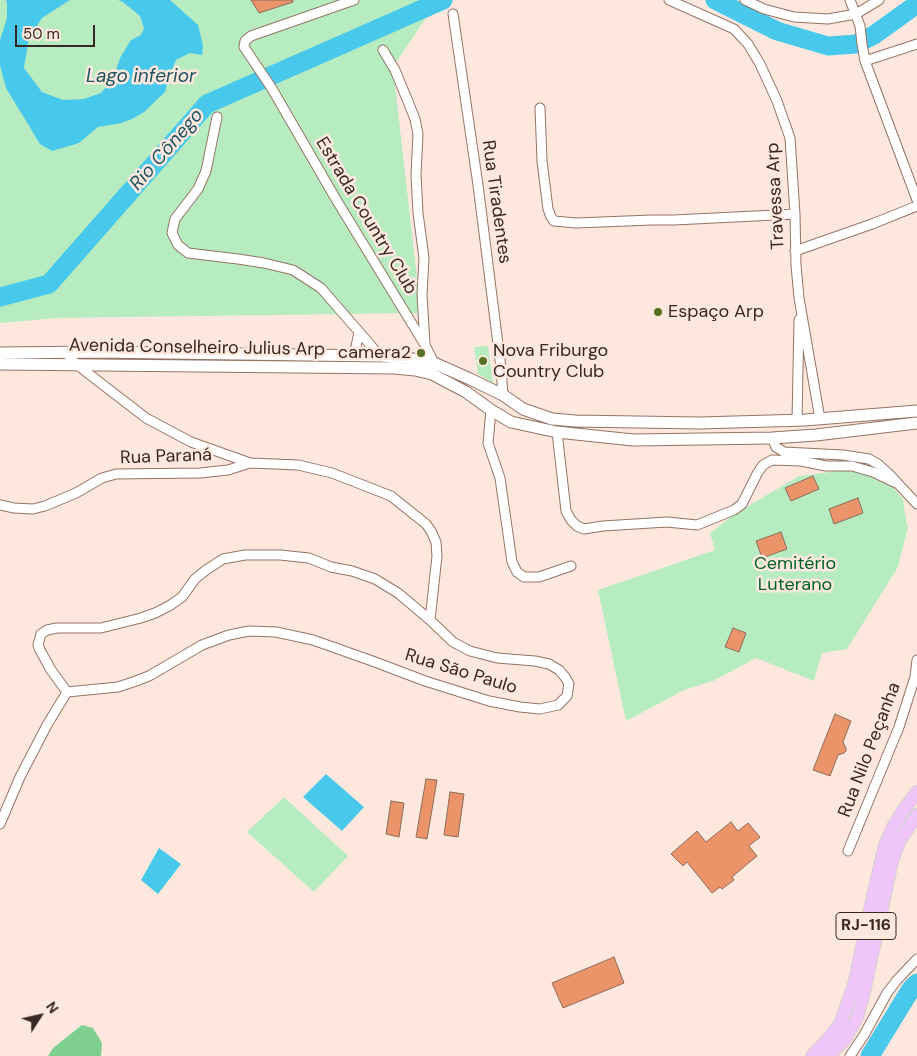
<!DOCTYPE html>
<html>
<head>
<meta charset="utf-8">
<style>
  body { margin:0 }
  #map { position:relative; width:917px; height:1056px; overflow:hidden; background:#fee8de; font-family:"DM Sans",sans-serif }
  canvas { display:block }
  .north { position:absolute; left:15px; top:991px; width:50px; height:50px; -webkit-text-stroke:4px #fee8de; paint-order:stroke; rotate:55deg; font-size:14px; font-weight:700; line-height:20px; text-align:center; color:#362822 }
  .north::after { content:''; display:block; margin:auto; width:18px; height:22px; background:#362822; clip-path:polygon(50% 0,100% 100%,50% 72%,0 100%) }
  .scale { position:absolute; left:15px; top:25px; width:80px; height:22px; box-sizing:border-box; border:2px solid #362822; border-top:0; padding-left:6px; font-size:15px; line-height:18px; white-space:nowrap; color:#362822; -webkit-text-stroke:4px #fee8de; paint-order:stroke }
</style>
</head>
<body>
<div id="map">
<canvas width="917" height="1056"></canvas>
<div class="north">N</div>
<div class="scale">50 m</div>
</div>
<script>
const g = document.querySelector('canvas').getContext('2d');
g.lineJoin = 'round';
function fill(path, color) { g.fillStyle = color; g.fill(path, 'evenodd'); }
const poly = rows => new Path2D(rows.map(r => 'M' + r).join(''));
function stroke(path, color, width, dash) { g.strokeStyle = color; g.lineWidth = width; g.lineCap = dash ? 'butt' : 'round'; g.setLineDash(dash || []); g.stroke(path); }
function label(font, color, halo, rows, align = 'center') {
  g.font = font + ' "DM Sans",sans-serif'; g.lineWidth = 5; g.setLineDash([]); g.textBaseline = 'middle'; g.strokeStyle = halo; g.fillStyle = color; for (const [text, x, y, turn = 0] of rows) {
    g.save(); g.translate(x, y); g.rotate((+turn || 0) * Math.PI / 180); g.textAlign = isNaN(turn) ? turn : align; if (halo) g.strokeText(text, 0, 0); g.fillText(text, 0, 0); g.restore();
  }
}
const green = poly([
  [0,0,438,0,393,67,421,313,57,318,0,323],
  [488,346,493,383,478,374,474,347],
  [845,470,886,479,903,499,907,527,909,523,898,567,847,649,822,653,814,681,756,658,713,681,684,690,626,721,598,590,715,550,710,533,735,514,799,476],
  [284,797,348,856,314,892,247,832]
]);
const forest = poly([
  [82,1025,93,1028,102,1043,101,1056,48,1056,53,1048]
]);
const water = poly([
  [6,0,70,0,42,18,29,38,24,68,42,92,63,100,84,99,101,93,113,79,120,58,131,40,141,35,144,28,140,16,123,2,118,0,170,0,198,25,203,45,202,55,190,53,176,60,169,77,165,92,144,112,132,119,121,123,98,127,79,143,52,151,40,144,6,88,0,65,0,40,7,18,7,3],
  [326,774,364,807,342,831,303,797],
  [159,848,181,864,158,894,141,880]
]);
const river = poly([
  [715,0,777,31,828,46,856,44,874,35,917,4],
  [0,297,49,284,207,104,443,0],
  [870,1056,911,989,917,983]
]);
const building = poly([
  [251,0,293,0,293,2,259,13,251,0],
  [813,476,819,489,791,501,785,488,813,476],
  [858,498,863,513,834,524,829,509,858,498],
  [781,532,787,549,762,558,756,541,781,532],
  [733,628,746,633,739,652,725,647,733,628],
  [835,714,851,721,843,742,846,748,846,751,844,753,838,755,830,776,813,770,835,714],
  [426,779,437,780,427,839,416,837,426,779],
  [450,792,464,794,458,837,444,835,450,792],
  [391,801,404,803,399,837,386,834,391,801],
  [731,822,738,831,748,823,760,837,749,846,757,856,732,877,734,880,722,889,720,887,712,893,687,862,683,866,671,854,697,831,706,842,731,822],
  [614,957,624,983,563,1008,552,983,614,957]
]);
const minor = poly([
  [354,0,251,36,245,41,244,47,271,87,337,201,425,345,434,363],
  [669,0,734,29,748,44,760,64,777,101,790,138,795,214,796,265,799,298,820,419],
  [745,0,764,9,794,17,828,19,856,14,879,0],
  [850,0,860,26,862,44,865,61,917,200],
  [453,14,478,185,501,368,503,395],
  [383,50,395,70,409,104,415,119,418,134,416,175,418,213,424,258,422,295,425,344],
  [865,61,917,44],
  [540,108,542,161,548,209,551,217,554,221,576,223,652,220,674,220,795,214],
  [217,117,206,171,198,189,175,219,172,233,178,245,188,253,238,259,264,263,293,270,321,288,380,356],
  [795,251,872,224,917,206],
  [65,352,76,364,146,418,191,442,250,463,298,465,332,473,391,496,426,524,431,531,436,542,437,556,430,620],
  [354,356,359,332],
  [491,410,488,443,500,478,512,562,517,572,524,577,539,577,571,566],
  [797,420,799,320],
  [557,432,566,511,571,520,577,526,584,529,603,526,667,522,697,525,734,510,742,504,757,474,763,465,772,460,801,461,826,466,852,466,873,472,896,483],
  [772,438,776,447,784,452,843,455,869,459,878,464,889,474,917,504],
  [0,505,14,508,33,509,45,506,76,493,102,478,116,474,200,473,228,470,250,463],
  [0,824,20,777,47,725,67,692,118,687,136,681,149,676,202,645,229,635,249,631,276,632,313,640,375,662,425,681,489,701,520,707,540,709,558,705,567,696,569,684,565,677,559,670,549,664,535,661,497,658,470,651,453,642,430,620,398,593,375,579,352,571,331,567,309,558,280,555,245,555,223,559,206,570,195,579,182,597,169,606,155,613,141,618,101,628,57,628,47,630,41,634,38,645,40,650,51,670,67,692],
  [848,851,899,727,915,677,917,660],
  [850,1056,864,1035,887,993,897,980,917,959]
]);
const secondary = poly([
  [0,353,96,352,380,356,407,358,434,363,470,379,503,395,523,409,552,419,575,421,699,423,805,420,917,411],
  [0,364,394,368,415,370,432,374,466,392,491,410,511,422,557,432,633,440,772,438,816,435,917,423]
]);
const primary = poly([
  [812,1056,830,1037,840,1024,854,985,873,896,885,845,893,827,903,811,917,792],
  [828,1056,845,1039,857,1018,864,992,892,861,900,840,917,815]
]);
const markers = [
  [658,312,5,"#567124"],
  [421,353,5,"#567124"],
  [483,361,5,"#567124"]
];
const shields = [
  [866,926,60]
];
const shieldNames = [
  ["RJ-116",866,926]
];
const streetNames = [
  ["Travessa Arp",776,196,-93],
  ["Rua Tiradentes",496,202,82],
  ["Estrada Country Club",366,216,59],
  ["Avenida Conselheiro Julius Arp",197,348,1],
  ["Rua Paraná",166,457,-2],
  ["Rua São Paulo",461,672,17],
  ["Rua Nilo Peçanha",870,750,-69]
];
const poiNames = [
  ["Espaço Arp",668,312],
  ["Nova Friburgo",493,351],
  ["Country Club",493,372],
  ["camera2",411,353,"right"]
];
const parkNames = [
  ["Cemitério",795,564],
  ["Luterano",795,585]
];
const waterNames = [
  ["Lago inferior",141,77],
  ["Rio Cônego",167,150,-49]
];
fill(green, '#b7ecc1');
fill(forest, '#7ecf90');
fill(water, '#48c9ec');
stroke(river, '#48c9ec', 19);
fill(building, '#eb9369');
stroke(building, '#8c6c5e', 1);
stroke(minor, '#947465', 11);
stroke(secondary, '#947465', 13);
stroke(primary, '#d3d0ce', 14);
stroke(minor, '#fff', 9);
stroke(secondary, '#fff', 11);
stroke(primary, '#f0c6fa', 12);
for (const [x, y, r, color] of markers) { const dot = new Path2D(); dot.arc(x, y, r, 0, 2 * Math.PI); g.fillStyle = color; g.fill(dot); stroke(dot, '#fee8de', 2); }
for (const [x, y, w] of shields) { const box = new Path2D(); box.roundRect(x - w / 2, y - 13.5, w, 27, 4); g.fillStyle = '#fee8de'; g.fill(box); stroke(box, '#362822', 1); }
label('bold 16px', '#362822', null, shieldNames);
label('18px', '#362822', '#fee8de', streetNames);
label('18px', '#362822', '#fee8de', poiNames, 'left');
label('18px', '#00622a', '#fee8de', parkNames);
label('italic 19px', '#1d5361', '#fee8de', waterNames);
</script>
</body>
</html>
